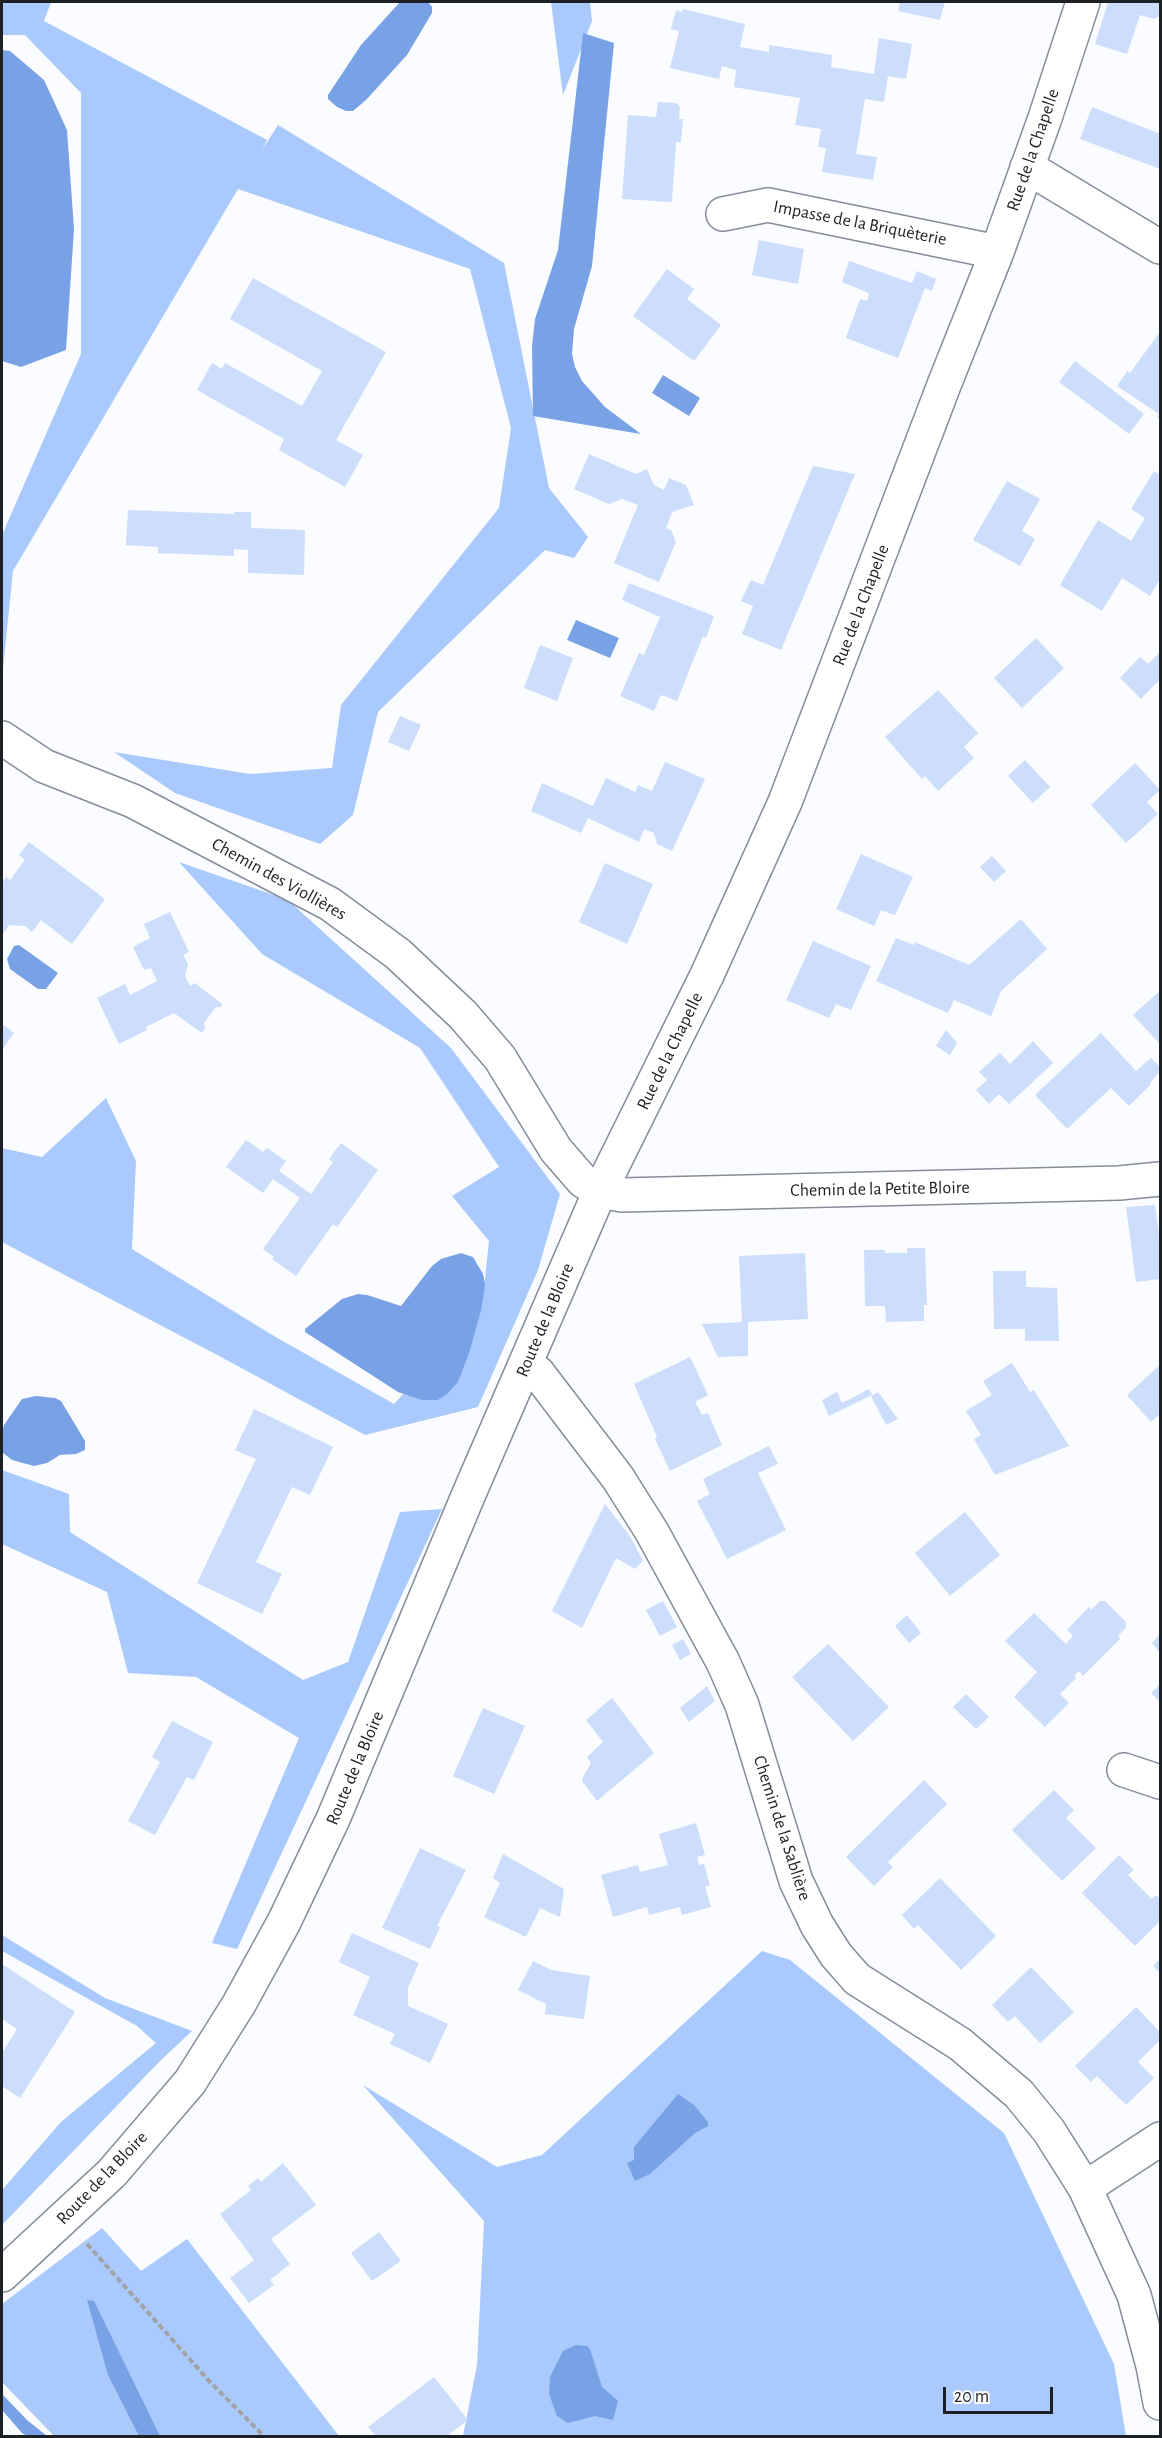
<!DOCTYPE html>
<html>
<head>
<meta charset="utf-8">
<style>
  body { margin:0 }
  #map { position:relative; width:1162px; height:2438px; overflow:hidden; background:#fafcff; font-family:"Alegreya Sans",sans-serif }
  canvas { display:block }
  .frame { position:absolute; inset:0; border:3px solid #1d2025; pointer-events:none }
  .scale { position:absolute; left:943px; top:2387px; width:110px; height:27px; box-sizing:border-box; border:3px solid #1d2025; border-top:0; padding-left:8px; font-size:18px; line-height:21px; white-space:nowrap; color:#1d2025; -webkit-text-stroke:4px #fff; paint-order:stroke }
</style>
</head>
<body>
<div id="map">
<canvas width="1162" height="2438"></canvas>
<div class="frame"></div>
<div class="scale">20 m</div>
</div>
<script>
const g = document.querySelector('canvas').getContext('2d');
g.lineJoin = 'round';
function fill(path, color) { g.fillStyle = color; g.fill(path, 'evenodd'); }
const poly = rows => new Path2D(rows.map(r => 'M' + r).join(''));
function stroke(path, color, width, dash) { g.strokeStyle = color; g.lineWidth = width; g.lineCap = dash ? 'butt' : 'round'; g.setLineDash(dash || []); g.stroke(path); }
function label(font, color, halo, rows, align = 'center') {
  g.font = font + ' "Alegreya Sans",sans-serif'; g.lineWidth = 4.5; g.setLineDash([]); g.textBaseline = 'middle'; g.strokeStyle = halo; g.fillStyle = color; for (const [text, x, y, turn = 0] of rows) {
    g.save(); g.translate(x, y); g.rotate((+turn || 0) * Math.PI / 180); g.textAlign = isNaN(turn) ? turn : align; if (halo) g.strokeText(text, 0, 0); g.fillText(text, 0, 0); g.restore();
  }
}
const green = poly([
  [2,2,51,2,44,21,267,140,262,150,278,125,504,263,549,488,588,537,574,558,545,550,378,712,353,815,320,844,175,793,114,752,250,774,332,768,341,705,499,508,511,428,470,269,238,189,13,571,2,678,2,535,81,354,81,93,25,35,2,35],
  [551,2,590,2,592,21,563,95],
  [179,862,288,900,451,1048,560,1194,538,1270,478,1407,365,1435,221,1357,2,1242,2,1148,42,1157,106,1098,136,1161,132,1249,274,1336,394,1404,482,1307,489,1241,452,1196,499,1167,420,1048,262,954],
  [2,1470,69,1494,70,1532,303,1680,348,1662,400,1512,442,1509,237,1949,212,1943,299,1738,196,1677,128,1673,107,1592,2,1544],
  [2,1935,105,1998,192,2031,160,2061,2,2225,2,2190,61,2122,156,2043,137,2026,2,1951],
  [762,1951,790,1960,1004,2133,1114,2364,1126,2436,463,2436,477,2365,484,2221,363,2085,497,2167,542,2155],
  [102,2228,141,2271,187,2239,339,2436,54,2436,2,2382,2,2304]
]);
const water = poly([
  [400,2,428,2,432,7,432,13,407,55,366,100,353,111,346,111,337,107,328,99,328,95,361,45],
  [583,33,614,43,592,266,574,329,572,354,575,367,582,381,605,407,641,434,533,416,532,346,535,319,558,250],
  [2,50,10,51,44,80,67,130,74,229,66,350,21,367,2,361],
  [663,375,700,398,689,416,652,393],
  [576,620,619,638,610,658,567,640],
  [19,945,58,973,46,989,38,989,10,969,7,959,14,946],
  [461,1253,473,1257,483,1274,485,1284,482,1307,470,1350,458,1382,448,1393,438,1400,422,1400,398,1392,305,1332,305,1329,342,1299,358,1294,367,1295,401,1306,432,1266,441,1259],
  [36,1396,55,1398,61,1401,85,1441,85,1450,76,1454,60,1455,47,1463,34,1466,12,1460,2,1452,2,1434,4,1425,22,1399],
  [678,2094,694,2105,708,2122,708,2126,695,2133,650,2174,635,2181,627,2163,634,2160,634,2147],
  [87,2300,94,2301,160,2436,139,2436,108,2375],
  [576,2345,587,2346,590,2349,602,2387,618,2401,613,2420,595,2416,568,2423,557,2416,549,2394,550,2377,563,2351],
  [2,2394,27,2420,47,2436,27,2436,22,2433,2,2410]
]);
const building = poly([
  [900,2,945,2,940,20,898,11],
  [1108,2,1160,2,1160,16,1154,19,1140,15,1127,54,1095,44],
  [683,9,745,24,740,47,769,52,769,45,832,55,831,67,874,74,879,38,912,44,906,79,888,76,884,102,865,99,856,154,877,157,873,180,822,172,826,148,818,147,821,129,795,125,800,98,734,87,736,70,722,66,719,79,670,68,679,31,671,29,676,10,682,12],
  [658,102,676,103,680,107,679,119,683,119,681,142,676,142,672,202,622,199,628,115,656,117],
  [1092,107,1160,134,1160,169,1080,139],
  [759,240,804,249,798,284,752,275],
  [849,261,912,283,917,271,936,279,932,291,925,288,898,358,846,338,860,299,867,301,869,293,842,282],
  [667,269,694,289,687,299,721,325,694,361,633,316],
  [253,278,386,352,336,440,363,455,345,487,279,450,284,439,197,390,212,363,222,369,225,363,302,406,322,371,230,319],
  [1160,332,1160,419,1157,417,1159,414,1117,386,1127,371,1130,373],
  [1075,361,1144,414,1129,434,1059,382],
  [589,454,636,474,647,469,654,485,664,490,669,478,686,485,694,505,672,512,666,528,671,530,676,542,659,582,614,563,638,505,622,499,609,504,574,489],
  [813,466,855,474,781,650,742,634,753,606,741,601,751,580,763,585],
  [1154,471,1160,475,1160,579,1150,596,1122,578,1102,611,1060,585,1098,520,1131,541,1145,518,1131,509],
  [1007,481,1040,499,1022,531,1035,539,1020,566,973,540],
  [128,510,234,514,234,512,251,512,251,528,305,530,304,575,248,573,248,550,234,549,234,556,158,553,158,547,126,545],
  [629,583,714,616,706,638,703,636,677,701,661,695,654,711,620,696,639,653,644,655,660,617,622,600],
  [1036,638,1064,668,1022,708,994,678],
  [540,645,573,658,557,701,524,688],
  [1160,652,1160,679,1141,699,1120,678,1140,657,1148,664],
  [938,690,978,733,964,747,974,758,938,791,925,776,922,779,885,737],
  [400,716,421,725,409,751,388,742],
  [1025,760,1050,787,1033,803,1008,776],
  [665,762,705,779,672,851,657,844,654,833,644,829,639,842,588,818,581,833,531,811,542,783,593,806,606,778,635,792,638,785,652,791],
  [1135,763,1160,790,1147,802,1158,814,1126,843,1091,805],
  [29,842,105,899,72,944,41,920,32,932,25,926,9,925,2,935,2,883,6,877,10,880,25,860,19,855],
  [861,854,913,877,895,915,881,910,874,926,836,909],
  [992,856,1006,871,994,882,980,867],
  [605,863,653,884,627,944,579,922],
  [170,912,189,952,183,955,188,964,185,976,190,986,195,983,222,1004,221,1007,216,1007,204,1023,205,1029,202,1033,174,1013,146,1027,147,1030,119,1044,97,998,125,984,130,995,157,981,151,968,144,970,133,947,150,938,144,924],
  [1021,919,1047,949,1001,991,991,1016,954,1000,948,1013,876,981,896,938,914,945,915,942,969,965],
  [813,941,871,966,851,1010,836,1004,829,1018,786,1000],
  [1160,991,1160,1044,1133,1015],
  [2,1024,14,1033,2,1050],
  [946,1030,957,1043,950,1055,936,1046],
  [1101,1033,1136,1071,1151,1058,1160,1067,1160,1071,1150,1083,1151,1084,1129,1106,1111,1088,1067,1129,1035,1095],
  [1033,1041,1053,1063,1009,1104,999,1094,989,1104,976,1090,987,1080,979,1072,1000,1053,1010,1064],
  [246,1140,263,1152,267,1148,286,1161,279,1171,311,1194,333,1162,329,1159,341,1143,378,1170,337,1227,333,1224,296,1276,272,1259,274,1257,263,1249,300,1198,273,1179,263,1193,226,1167],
  [1155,1205,1160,1242,1160,1279,1136,1282,1126,1207],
  [907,1248,925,1248,927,1305,924,1305,924,1321,886,1322,885,1306,865,1306,864,1250,885,1250,885,1253,907,1253],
  [805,1253,808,1319,748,1322,748,1356,718,1357,702,1324,742,1322,739,1256],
  [993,1271,1026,1271,1026,1287,1057,1288,1059,1341,1025,1341,1025,1329,994,1329],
  [690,1357,708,1395,695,1402,702,1415,708,1413,722,1445,670,1471,655,1439,657,1437,634,1384],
  [1012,1363,1030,1392,1034,1390,1069,1446,995,1475,974,1439,981,1435,966,1411,992,1395,983,1381],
  [1160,1365,1160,1414,1151,1422,1127,1395],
  [869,1389,872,1395,829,1416,822,1400,837,1392,842,1403],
  [878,1392,898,1419,886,1425,871,1396],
  [254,1409,333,1447,310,1495,292,1487,256,1562,282,1574,262,1614,197,1583,256,1459,235,1450],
  [769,1446,778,1464,758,1473,786,1530,727,1559,697,1501,710,1494,703,1479],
  [605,1504,630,1536,643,1561,635,1569,616,1558,582,1628,552,1611],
  [965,1512,1000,1555,950,1596,915,1553],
  [663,1601,677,1627,660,1636,646,1610],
  [1100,1601,1105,1601,1126,1622,1126,1627,1118,1636,1120,1639,1083,1676,1079,1671,1074,1676,1076,1678,1060,1694,1069,1703,1045,1727,1014,1697,1037,1672,1005,1641,1034,1613,1066,1644,1073,1636,1067,1630,1089,1607,1091,1610],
  [907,1615,921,1633,909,1643,895,1626],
  [1160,1634,1160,1653,1152,1643],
  [683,1639,691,1654,680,1660,672,1645],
  [828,1644,889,1707,853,1741,792,1677],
  [1160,1684,1160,1702,1151,1693],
  [707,1686,715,1701,689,1722,680,1708],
  [966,1694,989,1717,976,1729,953,1707],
  [612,1698,654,1753,597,1801,582,1781,583,1777,591,1763,587,1757,603,1742,586,1720],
  [483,1708,525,1726,494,1794,453,1776],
  [172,1721,213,1742,194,1780,187,1777,155,1835,128,1821,160,1762,152,1757],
  [924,1780,947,1804,888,1862,893,1867,874,1886,846,1857],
  [1054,1790,1074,1810,1066,1818,1096,1848,1062,1881,1012,1830],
  [696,1823,705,1855,697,1857,699,1865,704,1864,710,1885,705,1887,711,1907,682,1915,680,1907,649,1915,647,1907,613,1917,601,1875,638,1865,640,1872,668,1865,659,1834],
  [420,1848,466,1870,437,1926,440,1927,430,1949,382,1928],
  [503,1854,564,1889,560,1917,540,1908,526,1937,484,1917,500,1883,493,1878],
  [1119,1855,1134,1870,1128,1875,1152,1899,1156,1895,1160,1899,1160,1921,1135,1946,1082,1893],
  [940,1878,996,1936,961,1970,918,1925,914,1929,902,1915],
  [352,1933,419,1963,408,1988,408,2006,448,2024,430,2063,390,2044,395,2034,353,2015,370,1977,339,1962],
  [1160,1959,1160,1973,1153,1966],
  [533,1961,551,1970,590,1976,584,2019,545,2014,546,2004,518,1990],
  [2,1964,75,2012,20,2098,2,2086,2,2053,17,2029,2,2019],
  [1031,1967,1074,2012,1040,2043,1015,2016,1008,2022,992,2005],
  [1136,2007,1160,2032,1160,2040,1138,2062,1154,2078,1126,2105,1097,2076,1091,2082,1075,2066],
  [283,2163,316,2205,271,2239,290,2264,270,2280,274,2285,249,2303,230,2278,254,2260,220,2214,251,2190,248,2186,258,2178,261,2182],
  [379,2232,401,2261,372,2281,351,2253],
  [434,2377,468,2420,447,2436,376,2436,368,2427]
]);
const path = poly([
  [87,2244,211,2383,264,2436]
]);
const minor = poly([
  [1027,167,1160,247],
  [723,214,768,205,997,252],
  [2,738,44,766,133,801,330,904,398,954,463,1015,500,1058,556,1150,583,1181,600,1191,622,1195,1119,1183,1160,1179],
  [526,1364,538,1373,618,1478,652,1532,723,1662,742,1705,796,1881,817,1925,836,1955,857,1979,960,2044,1019,2094,1049,2131,1085,2188,1134,2295,1153,2366,1160,2403],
  [1124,1770,1160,1782],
  [1085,2188,1160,2139],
  [2,2275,112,2173,190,2082,239,2004,284,1922,333,1819,468,1496,600,1191,707,975,785,802,944,385,997,252,1045,118,1083,2]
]);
const streetNames = [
  ["Rue de la Chapelle",1033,150,-71],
  ["Impasse de la Briquèterie",860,223,11],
  ["Rue de la Chapelle",861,605,-69],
  ["Chemin des Viollières",279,879,29],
  ["Rue de la Chapelle",670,1051,-64],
  ["Chemin de la Petite Bloire",880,1189,-1],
  ["Route de la Bloire",545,1320,-67],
  ["Route de la Bloire",355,1768,-67],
  ["Chemin de la Sablière",782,1828,72],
  ["Route de la Bloire",102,2178,-46]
];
fill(green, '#aacafe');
fill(water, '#78a2e5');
fill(building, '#ccdefb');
stroke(minor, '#858d99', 36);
stroke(path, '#a0a3a6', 4, [6, 3]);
stroke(minor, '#fff', 33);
label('18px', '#1d2025', '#fff', streetNames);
</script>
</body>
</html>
